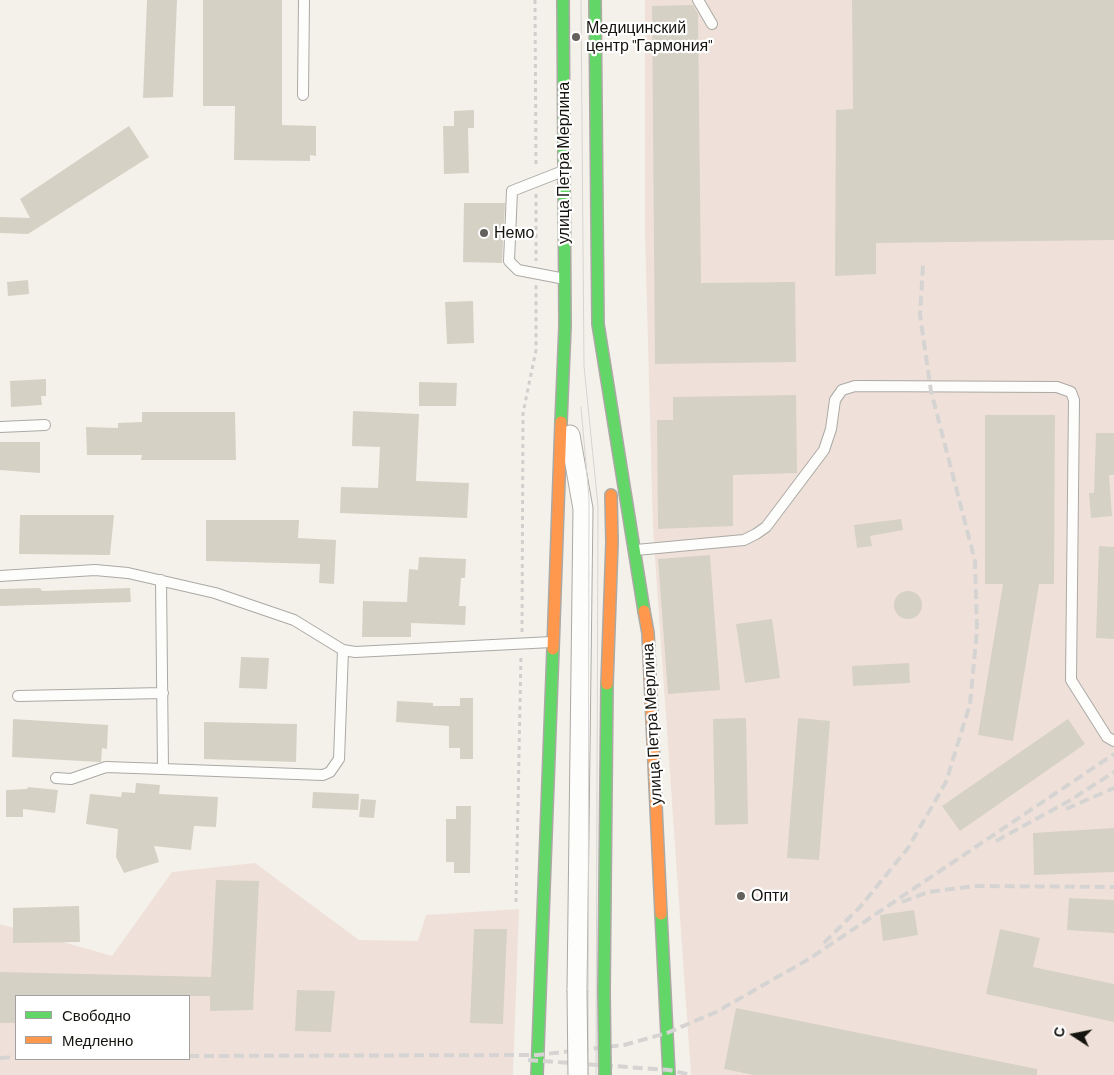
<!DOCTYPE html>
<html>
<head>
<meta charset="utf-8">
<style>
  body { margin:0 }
  #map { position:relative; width:1114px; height:1075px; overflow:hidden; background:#f4f1ea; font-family:Barlow,sans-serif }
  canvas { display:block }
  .legend { position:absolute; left:15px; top:995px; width:175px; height:65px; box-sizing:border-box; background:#fff; border:1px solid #a2a19f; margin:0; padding:6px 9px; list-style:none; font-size:15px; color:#16140f }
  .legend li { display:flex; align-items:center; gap:10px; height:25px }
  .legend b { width:25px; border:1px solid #a2a19f }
  .north { position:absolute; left:1049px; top:1010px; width:50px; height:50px; -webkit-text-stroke:4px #fff; paint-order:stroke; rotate:281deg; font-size:14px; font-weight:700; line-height:20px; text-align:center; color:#16140f }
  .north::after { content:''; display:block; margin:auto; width:18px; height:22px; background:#16140f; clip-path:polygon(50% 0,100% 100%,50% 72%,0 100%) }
</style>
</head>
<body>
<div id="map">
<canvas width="1114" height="1075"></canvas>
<ul class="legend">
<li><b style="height:6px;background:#63d668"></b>Свободно</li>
<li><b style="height:6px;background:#ff974d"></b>Медленно</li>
</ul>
<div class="north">С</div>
</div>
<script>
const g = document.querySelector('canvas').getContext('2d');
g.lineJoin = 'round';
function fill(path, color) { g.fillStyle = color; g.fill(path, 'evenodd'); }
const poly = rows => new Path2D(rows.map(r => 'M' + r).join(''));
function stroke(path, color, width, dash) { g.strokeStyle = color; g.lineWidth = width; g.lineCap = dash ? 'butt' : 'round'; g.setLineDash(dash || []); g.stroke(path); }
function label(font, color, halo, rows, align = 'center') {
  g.font = font + ' Barlow,sans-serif'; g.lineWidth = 4.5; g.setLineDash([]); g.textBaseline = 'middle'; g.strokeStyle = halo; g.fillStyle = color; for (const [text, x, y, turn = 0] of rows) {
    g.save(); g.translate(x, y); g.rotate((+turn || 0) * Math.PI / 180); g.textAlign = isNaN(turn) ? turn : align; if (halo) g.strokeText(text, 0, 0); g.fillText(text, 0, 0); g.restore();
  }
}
const industrial = poly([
  [645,0,1114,0,1114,1075,691,1075,653,530,645,233],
  [255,863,359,940,418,941,426,915,519,909,513,1075,0,1075,0,924,112,956,172,872],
  [16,996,189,996,189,1059,16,1059]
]);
const building = poly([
  [147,0,177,0,173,97,143,98],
  [203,0,282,0,282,125,316,126,316,156,310,155,310,161,234,160,235,106,203,106],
  [852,0,1114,0,1114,240,876,243,876,274,835,276,836,110,853,109],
  [693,5,698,14,701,283,795,282,796,362,655,364,652,6],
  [474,110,474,128,468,128,469,173,444,174,443,126,454,126,454,111],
  [129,126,149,157,28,234,0,233,0,217,30,218,20,199],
  [464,203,505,203,502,263,463,262],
  [28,280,29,294,8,296,7,282],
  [473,301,474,343,447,344,445,302],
  [46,379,46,396,41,396,42,405,11,407,10,381],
  [419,382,457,383,456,406,419,406],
  [796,395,797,473,733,475,733,526,658,529,657,420,673,420,673,397],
  [353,411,419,414,416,481,469,483,467,518,340,513,341,487,378,488,380,447,352,446],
  [142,412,235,412,236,460,141,460,142,455,87,455,86,427,118,428,118,423,142,422],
  [985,415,1055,415,1054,584,1039,584,1013,741,978,735,1003,584,985,584],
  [1096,433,1114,433,1114,475,1109,475,1112,516,1091,518,1089,493,1094,493],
  [0,442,40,442,40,473,0,470],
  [20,515,114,515,110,555,19,554],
  [901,519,903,530,870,536,872,546,857,548,854,525],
  [206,520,299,520,298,538,336,540,334,584,319,583,320,564,206,561],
  [1099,546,1114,547,1114,639,1096,638],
  [710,555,720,690,668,694,658,559],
  [419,557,466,559,465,578,461,578,459,606,466,606,465,625,411,623,411,637,362,637,363,601,407,602,409,569,418,570],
  [40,588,42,591,130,588,131,602,0,606,0,589],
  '894 605a14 14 0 1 1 28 0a14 14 0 1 1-28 0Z',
  [772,619,780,678,745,683,736,624],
  [241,657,269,658,267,689,239,688],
  [909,663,910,683,853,686,852,666],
  [460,698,473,698,473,759,460,759,460,748,449,748,449,726,396,722,397,701,433,703,433,706,460,706],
  [746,718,748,824,715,825,713,719],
  [798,718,830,721,819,860,787,858],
  [13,719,108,725,107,749,102,748,101,762,99,762,12,757],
  [1068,719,1085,744,960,831,942,806],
  [204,722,297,724,296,762,204,759],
  [136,783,160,785,159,794,218,797,216,827,194,826,191,850,154,846,159,862,124,873,116,857,118,829,86,824,90,794,121,797,122,792,135,793],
  [28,787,58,790,55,813,23,809,23,817,6,817,6,790,27,789],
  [313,792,359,794,358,810,312,808],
  [361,799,376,800,374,818,359,817],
  [456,806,471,806,470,873,454,873,454,862,446,862,446,819,456,819],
  [1114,828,1114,872,1034,875,1033,833],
  [216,880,259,881,253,1010,210,1011,210,996,16,996,16,1023,0,1023,0,972,211,977],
  [1069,898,1114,900,1114,933,1067,930],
  [79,906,80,942,13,943,13,908],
  [914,910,918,935,883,941,880,915],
  [474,929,507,929,503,1024,470,1023],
  [1000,929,1040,938,1033,967,1114,984,1114,1022,986,994],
  [297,990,335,991,331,1032,295,1031],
  [736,1008,1037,1069,1037,1075,754,1075,724,1069]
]);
const path = poly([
  [535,0,536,168],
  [536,194,536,261],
  [522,632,523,413,536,350,536,284],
  [516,902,521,656]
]);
const lane = poly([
  [698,0,712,24],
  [303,95,304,0],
  [563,171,512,191,509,261,518,270,565,279],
  [0,427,45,425],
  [636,550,744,540,756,534,766,527,824,450,831,429,835,400,842,390,855,386,1057,387,1071,392,1074,400,1071,680,1107,737,1114,741],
  [0,576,95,570,128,573,215,593,294,620,343,650,355,652,552,642],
  [161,580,163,769,323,775,330,772,339,759,343,650],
  [18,696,163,693],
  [56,778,71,779,106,767,163,769]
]);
const street = poly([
  [570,435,583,509,577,990]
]);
const fast = poly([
  [595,0,598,324,644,611],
  [561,422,565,326,563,0],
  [661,914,669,1075],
  [604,991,607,684],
  [537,1075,553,649]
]);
const slow = poly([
  [644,611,648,633,661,914],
  [553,649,561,422],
  [607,684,612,542,611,495]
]);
const tram = poly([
  [581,0,584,366,598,506,596,1075],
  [581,407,589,498,588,1075]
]);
const rail = poly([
  [1066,809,1114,788],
  [996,841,1069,801,1114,772],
  [902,902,928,892,975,886,1114,887],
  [824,943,860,907,908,848,946,782,970,704,977,630,975,561,931,391,920,315,923,265],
  [189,1056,537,1055,624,1045,667,1033,716,1012,809,959,1114,754],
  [0,1058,16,1057],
  [528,1060,669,1070,692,1075]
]);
const streetBridge = poly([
  [577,990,578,1075]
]);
const fastBridge = poly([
  [604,991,605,1075]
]);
const markers = [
  [576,37,5,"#64615c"],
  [484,233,5,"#64615c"],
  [741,896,5,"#64615c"]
];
const poiNames = [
  ["Медицинский",586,28],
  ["центр \"Гармония\"",586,46],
  ["Немо",494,233],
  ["Опти",751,896]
];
const streetNames = [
  ["улица Петра Мерлина",564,163,-90],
  ["улица Петра Мерлина",652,724,-93]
];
fill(industrial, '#efe1d9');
fill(building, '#d6d1c5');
stroke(lane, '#aba9a4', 12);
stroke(street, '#aba9a4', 21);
stroke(fast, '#aba9a4', 14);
stroke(slow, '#aba9a4', 14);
stroke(path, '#d0cfcd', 3, [4, 4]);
stroke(lane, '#fdfdfc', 10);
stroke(street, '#fdfdfc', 19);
stroke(fast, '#63d668', 11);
stroke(slow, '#ff974d', 11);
stroke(tram, '#d5d4d2', 1);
stroke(rail, '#d5d4d2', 4, [10, 5]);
stroke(streetBridge, '#aba9a4', 21, []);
stroke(fastBridge, '#aba9a4', 14, []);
stroke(streetBridge, '#fdfdfc', 19);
stroke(fastBridge, '#63d668', 11);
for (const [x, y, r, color] of markers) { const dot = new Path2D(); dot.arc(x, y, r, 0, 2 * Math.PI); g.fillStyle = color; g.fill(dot); stroke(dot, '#fff', 2); }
label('16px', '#16140f', '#fff', poiNames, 'left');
label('16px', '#16140f', '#fff', streetNames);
</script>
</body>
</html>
